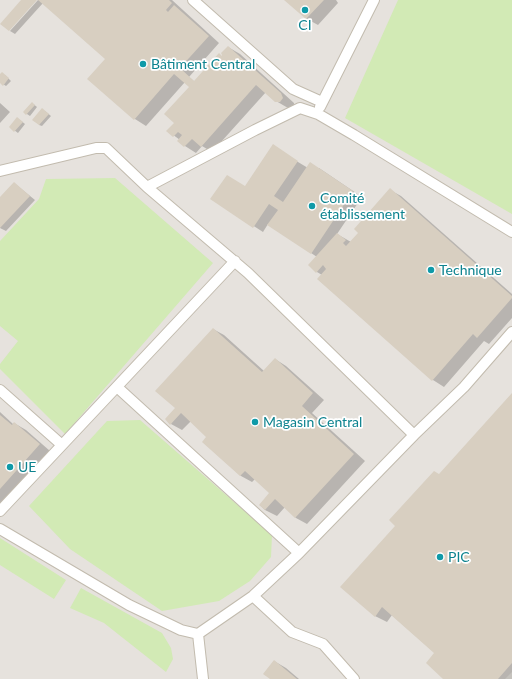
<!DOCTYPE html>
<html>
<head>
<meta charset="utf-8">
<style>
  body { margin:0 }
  canvas { display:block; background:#f6f3ec }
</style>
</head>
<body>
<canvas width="512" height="679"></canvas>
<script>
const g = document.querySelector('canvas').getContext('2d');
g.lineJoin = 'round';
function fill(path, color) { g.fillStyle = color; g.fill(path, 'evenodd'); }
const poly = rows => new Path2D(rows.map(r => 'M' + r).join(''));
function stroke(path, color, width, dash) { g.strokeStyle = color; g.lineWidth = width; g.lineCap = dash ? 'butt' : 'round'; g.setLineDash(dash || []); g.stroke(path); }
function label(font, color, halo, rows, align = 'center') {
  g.font = font + ' Lato,sans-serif'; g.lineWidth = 3.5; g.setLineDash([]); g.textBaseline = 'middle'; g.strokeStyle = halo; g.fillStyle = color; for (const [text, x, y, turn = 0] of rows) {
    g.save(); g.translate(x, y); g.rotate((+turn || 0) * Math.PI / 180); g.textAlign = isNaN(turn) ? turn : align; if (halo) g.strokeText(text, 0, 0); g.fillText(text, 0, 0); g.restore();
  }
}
const industrial = poly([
  [0,0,512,0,512,672,505,679,0,679]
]);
const green = poly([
  [398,0,512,0,512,214,345,118],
  [115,178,213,263,65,434,0,369,0,364,18,341,0,326,0,241,39,199,46,179],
  [140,420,272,535,271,557,250,581,219,601,162,611,70,549,29,506,107,421],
  [0,538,66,580,54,599,0,565],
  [81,588,162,633,171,648,173,659,166,672,104,623,70,608]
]);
const shadow = poly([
  [38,0,172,0,219,43,189,77,195,82,222,56,228,47,240,54,294,103,294,107,288,108,276,101,266,92,212,152,202,146,196,153,185,146,179,141,180,140,168,131,175,123,193,90,185,82,146,126,135,119,89,79,107,59,43,3,15,34,10,31],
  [286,0,336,0,338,3,318,25,307,19],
  [0,75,5,75,11,81,6,86,0,82],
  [0,103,10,112,0,123],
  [32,103,37,107,30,116,24,112],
  [45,111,51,116,42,126,39,125],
  [20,120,25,124,18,133,10,127],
  [293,159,308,168,319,168,362,197,337,234,351,242,360,233,390,190,401,196,512,294,512,318,489,344,484,341,444,387,433,380,318,279,322,275,317,272,317,257,268,224,263,232,212,199,245,187],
  [14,183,35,200,6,231,0,228,0,198],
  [213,329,224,335,264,371,275,359,286,366,324,400,312,413,365,461,307,524,296,518,285,507,277,516,265,510,260,505,271,493,255,479,252,482,241,476,203,442,208,436,191,421,182,430,171,424,176,408],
  [512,394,512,679,445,679,435,653,392,615,387,622,375,616,397,526,440,475],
  [0,412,13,424,14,423,26,430,50,451,0,508],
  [274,661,286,668,299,679,272,679]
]);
const building = poly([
  [21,0,37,0,9,31,0,24],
  [38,0,169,0,172,3,166,10,168,12,174,5,209,36,180,68,194,81,219,53,222,56,222,55,221,53,228,46,281,93,283,98,280,102,275,102,256,85,201,147,192,139,184,147,177,141,182,135,178,132,173,137,166,131,174,123,164,114,189,87,174,74,134,120,87,79,105,59],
  [284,0,324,0,306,19],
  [2,72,9,78,3,86,0,83,0,74],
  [32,102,35,105,26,115,23,112],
  [42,108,49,114,39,125,32,120],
  [17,117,23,122,14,132,9,127],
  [273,144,298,161,274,196,283,202,310,162,353,191,311,254,267,225,278,210,269,204,253,228,210,199,227,175,245,186],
  [14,182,30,196,0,228,0,197],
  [390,188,512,296,512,298,477,338,473,334,432,381,317,279,326,269,323,265,316,273,308,265,337,233,346,240,343,243,346,246,358,233,354,229],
  [213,328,262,372,275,358,313,393,302,406,354,454,295,518,275,499,265,510,259,505,269,493,245,471,240,476,202,442,206,437,181,413,170,425,165,419,175,408,155,391],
  [512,393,512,663,498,679,443,679,426,663,434,653,382,607,375,617,340,587,395,526,389,520,434,471,439,474],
  [0,415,12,425,14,422,40,444,0,489],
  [274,660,297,679,270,679,263,674]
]);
const service = poly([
  [193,0,293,89,322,102],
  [320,107,374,0],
  [0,171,96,148,106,148,147,187,248,273,414,435],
  [147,187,255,130,300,108,318,114,354,135,512,232],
  [117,387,299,553],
  [0,390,62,445],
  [0,511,235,261],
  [0,529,129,605,181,630,198,634,203,679],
  [253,596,292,632,323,644,354,679],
  [198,634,253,596,299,553,414,435,464,387,512,332]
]);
const markers = [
  [305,10,4,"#0f9aa8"],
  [143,64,4,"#0f9aa8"],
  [312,206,4,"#0f9aa8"],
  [431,270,4,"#0f9aa8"],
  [255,422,4,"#0f9aa8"],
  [10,467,4,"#0f9aa8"],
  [440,557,4,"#0f9aa8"]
];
const cultureNames = [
  ["CI",305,25,"center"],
  ["Bâtiment Central",151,64],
  ["Comité",320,198],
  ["établissement",320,214],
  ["Technique",439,270],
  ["Magasin Central",263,422],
  ["UE",18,467],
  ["PIC",448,557]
];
fill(industrial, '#e6e2dd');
fill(green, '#d2eab5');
fill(shadow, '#0003');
fill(building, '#d8cfc1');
stroke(service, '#c2bbae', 12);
stroke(service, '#fff', 10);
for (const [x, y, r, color] of markers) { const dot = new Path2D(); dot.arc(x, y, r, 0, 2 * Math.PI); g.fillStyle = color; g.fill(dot); stroke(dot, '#fff', 1.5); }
label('14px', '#0d838f', '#fff', cultureNames, 'left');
</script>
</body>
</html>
